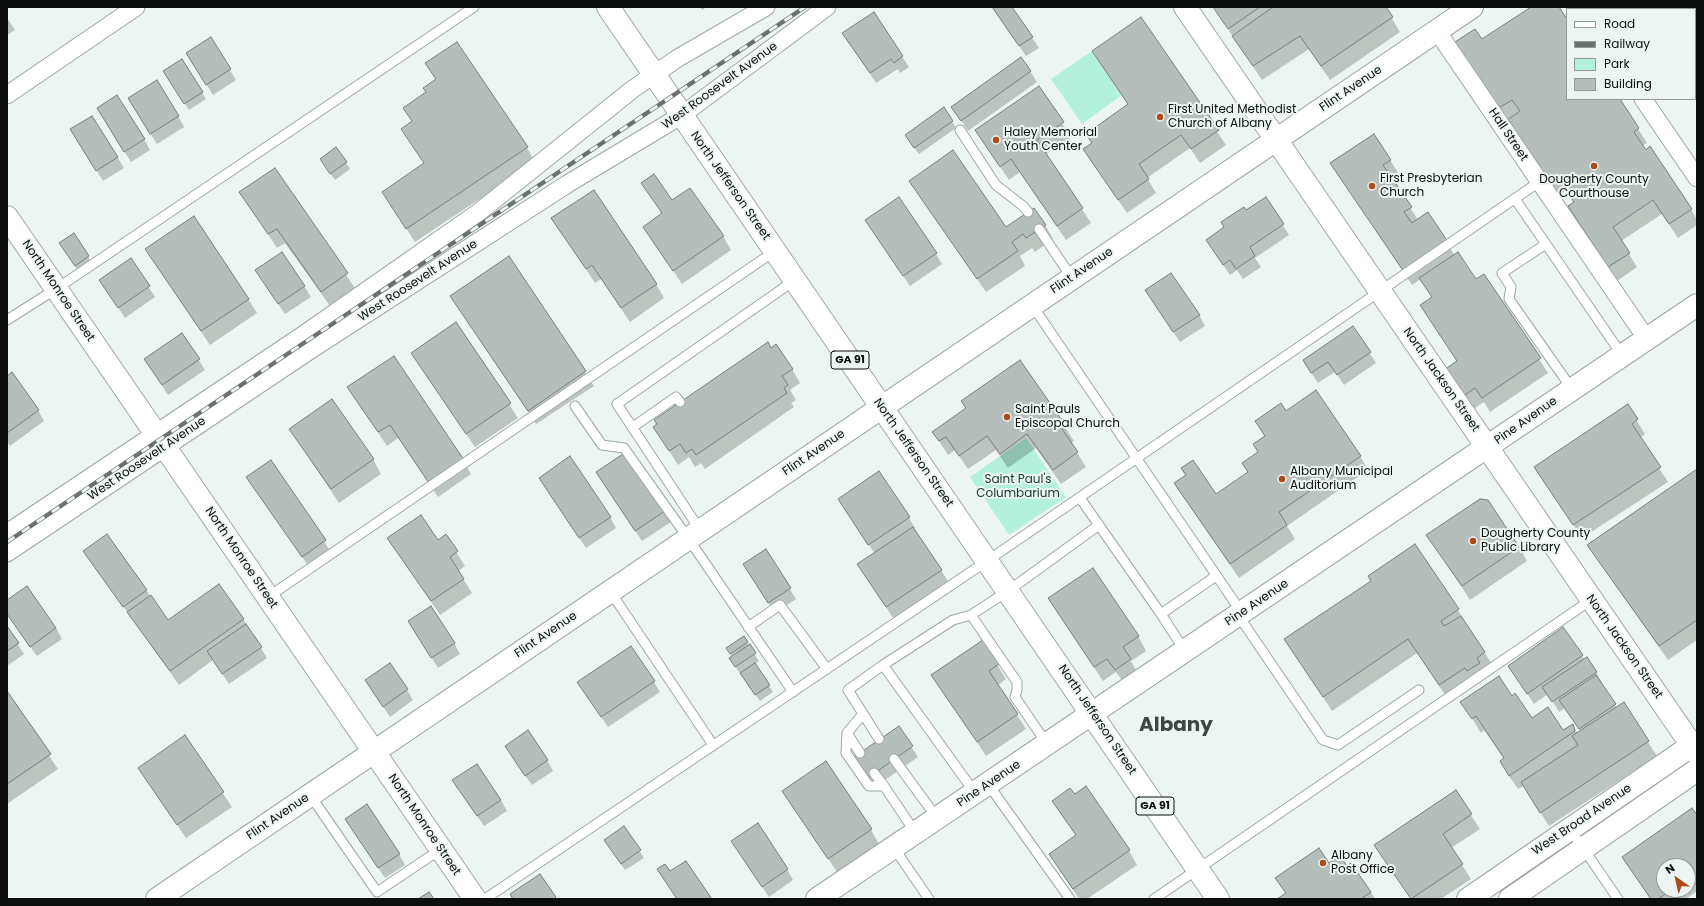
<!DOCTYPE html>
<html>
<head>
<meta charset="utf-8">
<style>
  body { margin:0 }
  #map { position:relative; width:1704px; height:906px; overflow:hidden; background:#ecf5f1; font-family:Poppins,sans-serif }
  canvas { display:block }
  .frame { position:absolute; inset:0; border:8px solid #0c0f0e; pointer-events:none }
  .legend { position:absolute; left:1566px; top:8px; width:130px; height:92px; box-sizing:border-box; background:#ecf5f1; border:1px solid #929996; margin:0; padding:5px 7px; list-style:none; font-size:12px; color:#0c0f0e }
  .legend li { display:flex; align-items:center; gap:8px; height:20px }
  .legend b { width:20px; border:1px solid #929996 }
  .north { position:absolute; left:1656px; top:858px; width:40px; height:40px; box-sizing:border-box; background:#ecf5f1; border:1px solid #929996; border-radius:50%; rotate:326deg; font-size:11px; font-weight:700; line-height:16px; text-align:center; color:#0c0f0e }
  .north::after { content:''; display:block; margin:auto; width:14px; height:18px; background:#af4a1d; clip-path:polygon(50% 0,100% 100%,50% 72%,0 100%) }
</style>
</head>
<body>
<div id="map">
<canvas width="1704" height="906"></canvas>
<div class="frame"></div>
<ul class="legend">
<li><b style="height:5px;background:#fff"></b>Road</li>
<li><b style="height:5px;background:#6b716e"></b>Railway</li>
<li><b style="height:11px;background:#b4f1dc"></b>Park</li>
<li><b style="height:11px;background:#b5beba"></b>Building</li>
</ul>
<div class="north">N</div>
</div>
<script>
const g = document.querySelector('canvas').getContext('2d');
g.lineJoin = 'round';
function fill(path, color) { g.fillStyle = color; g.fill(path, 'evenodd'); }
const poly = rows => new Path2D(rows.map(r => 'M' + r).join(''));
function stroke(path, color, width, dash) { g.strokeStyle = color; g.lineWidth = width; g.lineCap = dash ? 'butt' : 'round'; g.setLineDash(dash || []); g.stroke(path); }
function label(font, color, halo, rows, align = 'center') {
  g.font = font + ' Poppins,sans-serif'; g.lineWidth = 4; g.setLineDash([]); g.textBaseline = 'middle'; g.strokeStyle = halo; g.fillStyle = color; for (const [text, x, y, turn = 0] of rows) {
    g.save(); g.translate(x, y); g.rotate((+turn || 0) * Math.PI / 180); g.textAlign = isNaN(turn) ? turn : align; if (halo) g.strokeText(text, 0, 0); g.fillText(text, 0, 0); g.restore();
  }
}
const green = poly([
  [1092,51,1122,95,1082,124,1051,79],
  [1026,438,1066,497,1009,535,970,477]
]);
const shadow = poly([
  [700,7,707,7,702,10],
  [992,7,1011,7,1039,48,1026,56],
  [1213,7,1385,7,1400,32,1330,80,1309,49,1262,80],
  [1533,7,1558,7,1567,21,1567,99,1619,99,1647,143,1642,146,1691,209,1697,220,1697,225,1678,238,1662,214,1621,241,1637,267,1617,281,1569,207,1575,203,1566,190,1558,196,1504,124,1461,59,1482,41],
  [1625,7,1633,7,1630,9,1626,9],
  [1658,7,1697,7,1697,46,1695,48,1695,9,1655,9],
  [873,13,909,67,900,73,898,69,876,83,850,44],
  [7,18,15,30,7,35],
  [1141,18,1226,145,1200,163,1190,148,1147,178,1156,193,1127,213,1093,163,1093,143,1129,105,1093,51],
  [211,39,236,80,213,95,193,64],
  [182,60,206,99,189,110,168,78],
  [426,63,527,148,535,162,415,242,383,193,425,164,402,129,413,122,436,80],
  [1030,71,1037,82,968,131,959,117],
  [1039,88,1071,137,1046,154,1091,223,1066,240,1020,172,1009,180,976,130],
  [135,109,178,116,184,127,157,144],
  [92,117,124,168,103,181,78,140],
  [104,119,144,139,150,150,131,162],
  [952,121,956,128,919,154,910,142],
  [336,148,350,169,335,180,325,166],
  [1390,160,1399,174,1392,179,1418,220,1447,243,1455,256,1476,280,1484,275,1548,373,1490,412,1484,402,1471,411,1453,384,1458,361,1432,298,1421,279,1412,285,1332,163],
  [274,169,355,288,330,306,285,243,277,248,241,193],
  [910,181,1006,228,1045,225,1053,239,1035,252,1032,248,1020,256,1025,266,986,292],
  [643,183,723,236,731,250,682,284,644,227,662,214],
  [1265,198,1289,235,1255,258,1261,267,1243,279,1237,270,1230,275,1213,250,1246,212],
  [553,219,656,284,664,298,630,322,601,279,595,283],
  [873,231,936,254,942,264,910,286],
  [74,234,92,263,79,272,64,250],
  [509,258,594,386,536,424,452,297],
  [131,260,155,297,125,318,107,290],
  [155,263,248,299,257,313,210,345],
  [263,281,304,286,311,297,285,314],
  [1146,291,1199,315,1205,326,1180,342],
  [456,324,518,418,475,447,421,367],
  [1353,328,1376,363,1344,385,1335,372,1318,383,1310,371],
  [182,334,205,370,168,395,145,359],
  [771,349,792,369,800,383,790,390,796,400,791,403,794,407,705,469,701,463,695,467,689,457,678,465,654,427],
  [1020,361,1065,427,1074,441,1071,443,1086,467,1061,484,1036,448,1008,468,996,450,968,469,955,450,948,455,933,432,967,409],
  [7,378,38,410,44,421,10,446,7,442],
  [357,401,463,460,471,474,438,497,398,438,387,446],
  [1627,405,1645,434,1640,438,1668,482,1582,538,1544,481],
  [1286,412,1360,456,1368,470,1287,526,1295,539,1239,578,1175,484,1216,496,1248,473,1243,464,1259,453,1265,437,1256,421],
  [290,429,373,459,381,474,339,503],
  [271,462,333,555,311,570,248,477],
  [1697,470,1697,640,1668,660,1597,559,1589,545],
  [597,473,664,511,671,522,642,541],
  [546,488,610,517,616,528,586,548],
  [839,500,909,518,915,528,914,529,950,584,895,621,859,565,875,554],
  [1428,535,1519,547,1527,561,1470,600],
  [446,536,465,566,458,571,472,593,440,615,389,539,438,542],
  [1415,546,1458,610,1493,666,1484,672,1487,677,1476,685,1474,681,1448,699,1417,653,1332,711,1286,640,1372,582],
  [765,550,796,599,775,613,750,575],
  [91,561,146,590,168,622,243,619,267,658,229,684,213,660,179,685],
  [1049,599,1138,636,1146,651,1131,661,1138,674,1124,683,1116,672,1103,681],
  [7,601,56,628,62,639,37,656,7,614],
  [7,628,24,654,7,666],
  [415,632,454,643,460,654,438,668],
  [744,638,759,661,755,664,773,692,760,701,734,665,732,657,727,649],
  [983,642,1006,679,998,685,1026,729,986,756,933,675],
  [1582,656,1596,672,1602,683,1601,684,1617,708,1623,704,1657,756,1549,826,1524,786,1518,789,1509,776,1504,759,1484,730,1481,733,1462,702,1511,697,1532,719,1563,732,1573,725,1578,734,1581,732,1565,708,1559,712,1548,694,1534,704,1509,666],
  [366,681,407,690,413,700,390,717],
  [654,682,660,692,608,727,585,693],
  [7,693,58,769,7,804],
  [898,727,918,757,875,787,862,767],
  [185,737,232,807,186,838,139,768],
  [512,757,547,760,553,771,532,785],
  [460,791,501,800,507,811,484,826],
  [783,791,871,830,879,844,837,872],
  [1455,791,1480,829,1451,848,1471,879,1441,899,1411,899,1384,859],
  [1053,801,1129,851,1137,865,1087,899,1079,899,1050,854,1076,836],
  [1697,817,1697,891,1686,899,1650,899,1623,857],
  [1664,866,1688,866,1688,890,1664,890],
  [624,827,644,858,625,870,609,847],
  [353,830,399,854,405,865,385,878],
  [732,842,787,869,793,880,769,897],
  [1329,864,1347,867,1371,892,1375,899,1279,899,1286,894,1276,878]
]);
const building = poly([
  [992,7,1012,7,1033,37,1019,46,992,7],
  [1213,7,1260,7,1228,29,1213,7],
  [1273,7,1386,7,1393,17,1321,66,1300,36,1253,66,1232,36,1273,7],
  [1531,7,1559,7,1567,19,1567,99,1620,99,1639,128,1634,132,1646,150,1650,146,1692,209,1669,224,1653,200,1613,227,1630,253,1608,267,1568,206,1574,202,1558,176,1549,182,1507,120,1520,111,1512,100,1495,110,1452,44,1475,29,1482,39,1531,7],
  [1656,7,1697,7,1697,27,1695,28,1695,9,1653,9,1656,7],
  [874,12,903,56,894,63,891,59,870,73,842,33,874,12],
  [1141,17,1219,130,1191,149,1181,135,1139,164,1149,179,1118,200,1083,149,1092,143,1086,134,1128,104,1092,51,1141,17],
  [211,37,231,69,206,85,186,53,211,37],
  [457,42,528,147,406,229,382,192,424,163,401,129,412,121,403,108,426,92,423,88,436,79,425,63,457,42],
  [1021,57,1031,71,961,121,951,107,1021,57],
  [182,59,203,92,184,104,163,71,182,59],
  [157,80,179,116,150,134,128,98,157,80],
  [1039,86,1064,122,1037,140,1083,208,1057,226,1011,159,1000,167,975,130,1039,86],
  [117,95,145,139,124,152,97,108,117,95],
  [944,107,953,121,914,148,905,135,944,107],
  [92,116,118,157,96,171,70,129,92,116],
  [1374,134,1391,160,1383,165,1412,207,1404,212,1412,223,1428,212,1448,242,1404,272,1330,163,1374,134],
  [336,147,347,162,330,174,320,159,336,147],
  [953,150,1006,227,1034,208,1046,225,1026,238,1023,234,1012,242,1018,251,977,279,909,181,953,150],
  [275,168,348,273,321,292,277,229,268,234,239,192,275,168],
  [654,174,672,200,690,188,724,236,673,271,643,227,662,213,641,183,654,174],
  [594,190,657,284,621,308,592,265,586,269,551,218,594,190],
  [899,197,937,253,903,276,865,220,899,197],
  [1266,197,1284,224,1250,247,1255,256,1236,269,1230,260,1223,265,1206,240,1224,227,1221,222,1244,207,1246,210,1266,197],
  [194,216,249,299,201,331,145,249,194,216],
  [74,233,89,256,75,266,59,243,74,233],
  [282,252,305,286,278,304,255,270,282,252],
  [1458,252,1476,279,1484,274,1541,358,1482,398,1475,388,1462,397,1444,370,1457,361,1420,305,1432,297,1419,278,1458,252],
  [509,256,586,371,528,411,450,296,509,256],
  [131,258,150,286,118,308,99,280,131,258],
  [1171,273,1200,315,1173,332,1145,290,1171,273],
  [456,322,511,403,466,434,411,353,456,322],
  [1353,326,1371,352,1337,375,1328,362,1311,373,1303,360,1353,326],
  [182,333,200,359,162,385,144,359,182,333],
  [768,342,771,348,776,344,793,369,782,376,788,385,784,388,787,393,696,455,692,449,686,453,680,444,669,451,653,427,657,424,654,420,768,342],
  [394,356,464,460,429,483,390,425,378,432,347,387,394,356],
  [1020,360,1066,426,1062,429,1078,452,1053,470,1027,434,1000,454,987,436,959,456,946,437,939,441,932,432,966,408,961,401,1020,360],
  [12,372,39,410,7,433,7,376,12,372],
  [1316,390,1361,456,1279,512,1287,525,1230,564,1174,483,1186,475,1181,468,1193,460,1216,494,1248,472,1242,463,1258,452,1253,444,1265,436,1255,421,1281,403,1286,411,1316,390],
  [332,399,374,459,331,489,289,429,332,399],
  [1628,404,1638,419,1632,424,1661,467,1573,525,1534,467,1628,404],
  [626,452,665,511,635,531,596,472,626,452],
  [570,456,611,517,579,538,539,478,570,456],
  [271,460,326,540,302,557,246,477,271,460],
  [1697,469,1697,620,1659,646,1587,545,1697,469],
  [879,471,910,517,868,545,838,499,879,471],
  [1480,499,1488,500,1519,547,1462,586,1426,535,1480,499],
  [421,515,438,540,446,534,458,551,450,557,464,579,431,601,387,538,421,515],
  [913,527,942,570,886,607,857,564,913,527],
  [107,534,147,590,123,607,83,551,107,534],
  [1415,544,1459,609,1441,621,1444,626,1461,616,1485,652,1477,658,1480,663,1467,671,1465,668,1439,685,1408,639,1323,697,1284,639,1371,581,1368,576,1415,544],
  [766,549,791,588,768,603,743,564,766,549],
  [1093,568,1139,636,1123,647,1131,659,1115,670,1107,659,1094,667,1048,598,1093,568],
  [219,584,244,619,170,671,127,612,151,595,168,620,219,584],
  [27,586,56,628,30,647,7,614,7,600,27,586],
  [431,606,455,643,431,658,408,621,431,606],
  [246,624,262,647,222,674,207,651,246,624],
  [7,626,19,643,7,651,7,626],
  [1563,627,1583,655,1527,694,1508,666,1563,627],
  [744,636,748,642,730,654,726,648,744,636],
  [983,640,999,664,989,671,1018,714,977,742,931,675,983,640],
  [750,644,756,653,735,667,729,658,750,644],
  [631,646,655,681,601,717,577,682,631,646],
  [1587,657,1597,672,1552,702,1542,687,1587,657],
  [390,663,408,689,383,707,365,680,390,663],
  [755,663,770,685,755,695,740,673,755,663],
  [1596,675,1616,704,1579,729,1559,700,1596,675],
  [1499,676,1512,696,1515,693,1532,718,1548,707,1563,730,1573,724,1575,731,1509,776,1500,761,1504,758,1476,716,1472,719,1460,702,1499,676],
  [7,691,51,754,7,784,7,691],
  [1624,702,1649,741,1540,813,1521,782,1578,745,1572,736,1624,702],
  [899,726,913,746,869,777,854,757,899,726],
  [528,730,548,760,525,776,505,746,528,730],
  [185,735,224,792,177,825,138,768,185,735],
  [826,761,872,829,828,859,782,791,826,761],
  [477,764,501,800,477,816,452,780,477,764],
  [1086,786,1130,850,1073,889,1049,854,1076,835,1052,801,1070,788,1075,794,1086,786],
  [1456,790,1472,814,1443,834,1463,864,1411,899,1374,845,1456,790],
  [367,804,400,854,378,868,345,819,367,804],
  [1692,808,1697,815,1697,886,1690,877,1688,878,1688,866,1664,866,1664,890,1671,890,1658,899,1651,899,1622,857,1692,808],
  [758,823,788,869,762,887,731,841,758,823],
  [624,826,641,850,621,864,604,840,624,826],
  [1319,848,1329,863,1340,856,1347,866,1351,863,1371,892,1361,899,1277,899,1286,893,1275,878,1319,848],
  [686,861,712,899,677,899,657,869,665,864,670,871,686,861],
  [540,874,556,897,554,899,513,899,510,894,540,874],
  [429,892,434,899,418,899,429,892]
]);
const lane = poly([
  [960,130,996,185,1023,206,1028,212],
  [1515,199,1622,355],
  [1039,229,1072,278],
  [1546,244,1502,273,1511,287,1509,299,1572,389],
  [1032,305,1242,613],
  [7,320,56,289,474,7],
  [575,406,602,445,624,448,688,538,793,692],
  [633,427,676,397,680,402],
  [1080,498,1161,614,1216,576],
  [700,530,617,404,795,280],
  [610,591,713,745],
  [268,597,775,251],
  [1161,614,1185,651],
  [971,615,1017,682,1017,690,1015,697,1047,744],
  [1238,615,1323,740,1338,745,1419,690],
  [748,627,780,605,827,669],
  [883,665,975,793],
  [863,714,847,733,846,753,869,786,884,786,915,832],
  [847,733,860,753],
  [879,739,848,690,883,665,953,620,971,615,1008,591,1099,525],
  [894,759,937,818],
  [874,773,884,786],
  [988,784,1070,899],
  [310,795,377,892,441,849],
  [1570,829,1618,899],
  [894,848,929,899],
  [485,899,987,561,1539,182],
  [1154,899,1591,600]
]);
const street = poly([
  [1580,7,1582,9],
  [1437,31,1646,338],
  [7,95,136,7],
  [1643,99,1697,178],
  [7,533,303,335,479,212,633,89,678,58,766,7],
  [7,553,312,349,569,183,682,115,827,7]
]);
const secondary = poly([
  [1185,7,1697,753],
  [7,217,475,899],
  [157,899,1472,7],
  [817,899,1697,305],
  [1468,899,1697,742],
  [1510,899,1697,770]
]);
const primary = poly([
  [608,7,1218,899]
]);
const rail = poly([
  [7,542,805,7]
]);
const markers = [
  [1160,117,4,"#af4a1d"],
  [996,140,4,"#af4a1d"],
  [1594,166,4,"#af4a1d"],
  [1372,186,4,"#af4a1d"],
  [1007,417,4,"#af4a1d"],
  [1282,479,4,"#af4a1d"],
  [1473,541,4,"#af4a1d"],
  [1323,863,4,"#af4a1d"]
];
const shields = [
  [850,360,38],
  [1155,806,38]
];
const shieldNames = [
  ["GA 91",850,360],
  ["GA 91",1155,806]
];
const streetNames = [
  ["West Roosevelt Avenue",720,86,-36],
  ["Flint Avenue",1351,89,-34],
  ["Hall Street",1508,135,56],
  ["North Jefferson Street",730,186,55],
  ["Flint Avenue",1082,271,-34],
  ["West Roosevelt Avenue",418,281,-33],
  ["North Monroe Street",58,291,56],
  ["North Jackson Street",1441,380,55],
  ["Pine Avenue",1526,421,-35],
  ["Flint Avenue",814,453,-34],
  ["North Jefferson Street",913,453,55],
  ["West Roosevelt Avenue",147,459,-34],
  ["North Monroe Street",241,558,56],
  ["Pine Avenue",1257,603,-34],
  ["Flint Avenue",546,635,-34],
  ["North Jackson Street",1624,647,55],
  ["North Jefferson Street",1097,720,56],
  ["Pine Avenue",989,784,-34],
  ["Flint Avenue",278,817,-34],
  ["West Broad Avenue",1582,820,-34],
  ["North Monroe Street",424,825,56]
];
const poiNames = [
  ["First United Methodist",1168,110],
  ["Church of Albany",1168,124],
  ["Haley Memorial",1004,133],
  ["Youth Center",1004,147],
  ["First Presbyterian",1380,179],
  ["Church",1380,193],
  ["Dougherty County",1594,180,"center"],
  ["Courthouse",1594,194,"center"],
  ["Saint Pauls",1015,410],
  ["Episcopal Church",1015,424],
  ["Albany Municipal",1290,472],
  ["Auditorium",1290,486],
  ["Dougherty County",1481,534],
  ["Public Library",1481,548],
  ["Albany",1331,856],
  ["Post Office",1331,870]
];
const parkNames = [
  ["Saint Paul's",1018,480],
  ["Columbarium",1018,494]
];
const townNames = [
  ["Albany",1176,726]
];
fill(green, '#b4f1dc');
fill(shadow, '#0003');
fill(building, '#b5beba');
stroke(building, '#777f7c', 1);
stroke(lane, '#9fa7a4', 11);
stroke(street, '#9fa7a4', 19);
stroke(secondary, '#9fa7a4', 24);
stroke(primary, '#9fa7a4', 24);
stroke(lane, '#fff', 9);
stroke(street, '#fff', 17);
stroke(secondary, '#fff', 22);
stroke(primary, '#fff', 22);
stroke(rail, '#6b716e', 4.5);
stroke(rail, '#ecf5f1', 3, [9]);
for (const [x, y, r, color] of markers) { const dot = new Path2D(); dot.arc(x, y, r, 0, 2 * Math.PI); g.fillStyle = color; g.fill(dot); stroke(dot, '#ecf5f1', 1.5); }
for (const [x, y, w] of shields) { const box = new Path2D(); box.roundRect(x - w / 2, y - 9, w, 18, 3); g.fillStyle = '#ecf5f1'; g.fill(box); stroke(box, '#0c0f0e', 1); }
label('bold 11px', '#0c0f0e', null, shieldNames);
label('12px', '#0c0f0e', '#ecf5f1', streetNames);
label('12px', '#0c0f0e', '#ecf5f1', poiNames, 'left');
label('12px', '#0f392e', '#ecf5f1', parkNames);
label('bold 20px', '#3e4543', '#ecf5f1', townNames);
</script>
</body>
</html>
